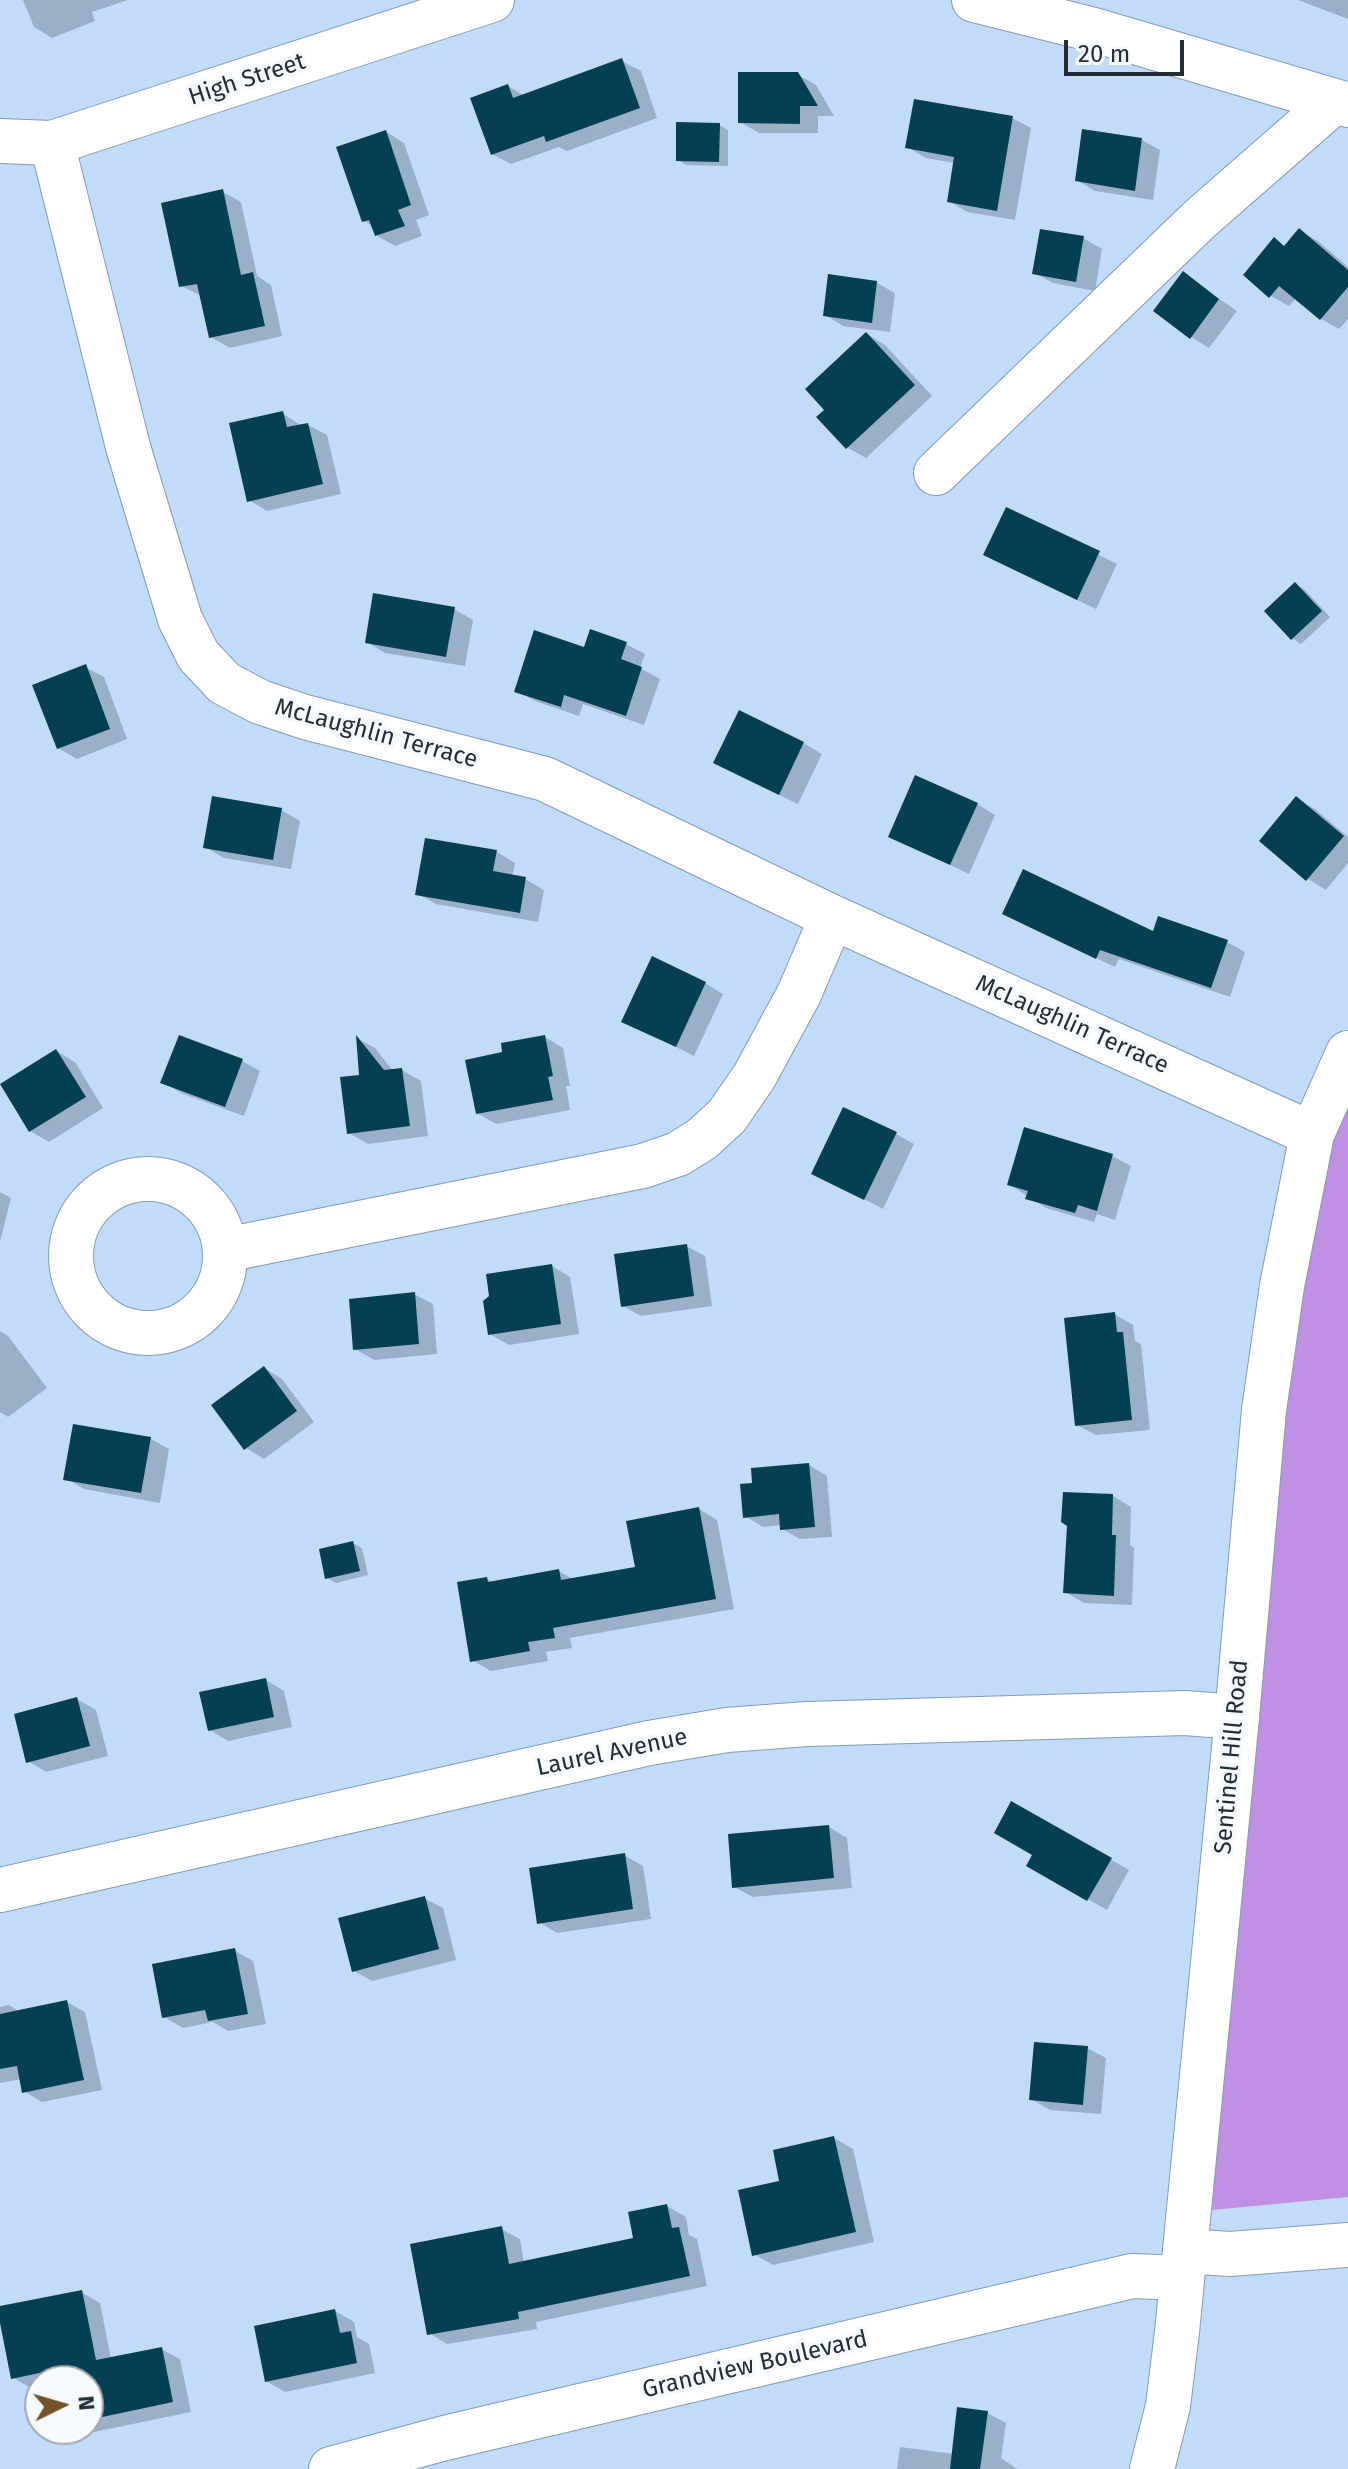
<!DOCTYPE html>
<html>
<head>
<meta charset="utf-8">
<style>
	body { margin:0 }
	#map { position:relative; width:1348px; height:2469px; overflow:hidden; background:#c0dcfa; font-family:"Fira Sans",sans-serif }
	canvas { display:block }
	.north { position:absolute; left:24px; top:2365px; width:80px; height:80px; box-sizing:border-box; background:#f7fafd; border:2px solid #a2a8ae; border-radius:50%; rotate:85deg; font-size:22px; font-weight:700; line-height:32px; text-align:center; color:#222d38 }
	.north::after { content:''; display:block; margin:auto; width:28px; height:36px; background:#735329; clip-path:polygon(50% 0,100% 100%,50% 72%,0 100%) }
	.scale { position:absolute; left:1064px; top:40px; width:120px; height:36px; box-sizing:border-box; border:4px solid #222d38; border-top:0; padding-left:10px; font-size:24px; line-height:28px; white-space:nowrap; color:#222d38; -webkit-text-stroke:6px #f7fafd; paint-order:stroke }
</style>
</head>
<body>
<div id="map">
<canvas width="1348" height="2469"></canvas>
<div class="north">N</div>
<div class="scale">20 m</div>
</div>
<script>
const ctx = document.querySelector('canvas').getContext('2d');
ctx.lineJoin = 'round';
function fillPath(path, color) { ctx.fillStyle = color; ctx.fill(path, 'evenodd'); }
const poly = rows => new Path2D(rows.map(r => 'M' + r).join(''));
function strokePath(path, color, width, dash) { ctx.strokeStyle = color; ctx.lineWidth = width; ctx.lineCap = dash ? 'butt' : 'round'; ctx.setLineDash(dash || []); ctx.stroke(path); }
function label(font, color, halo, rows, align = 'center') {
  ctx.font = font + ' "Fira Sans",sans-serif'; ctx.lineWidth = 8; ctx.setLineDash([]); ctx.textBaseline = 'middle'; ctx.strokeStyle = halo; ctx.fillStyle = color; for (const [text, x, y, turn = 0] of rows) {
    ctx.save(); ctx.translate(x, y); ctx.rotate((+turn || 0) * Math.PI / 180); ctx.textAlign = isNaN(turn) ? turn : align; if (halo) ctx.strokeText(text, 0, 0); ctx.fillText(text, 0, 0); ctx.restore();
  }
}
fillPath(poly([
	[1348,1103,1348,2197,1212,2210,1278,1375,1334,1133]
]), '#c18fe4');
fillPath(poly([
	[23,0,128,0,92,12,95,21,52,38,34,27],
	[1298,0,1348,0,1348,19],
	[622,61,641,71,657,118,567,151,559,147,511,164,492,154,508,86,525,96],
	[797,74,816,85,834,116,818,116,818,133,759,133,740,122],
	[1012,118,1031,128,1015,220,967,212,949,201,955,163,926,158,907,147],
	[719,125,728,130,728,166,686,165,678,160],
	[386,132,404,143,429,215,416,220,422,236,395,246,376,235,374,227,364,221],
	[1142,140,1160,150,1153,200,1095,191,1077,180],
	[223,192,241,202,257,276,271,285,282,336,230,348,211,337,202,296,181,286],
	[1299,231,1318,241,1348,267,1348,319,1339,329,1321,319,1296,298,1289,306,1271,296,1274,240,1286,247],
	[1083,238,1102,249,1095,291,1053,283,1034,273],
	[1183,274,1237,311,1209,348,1191,337],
	[877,283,895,293,890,332,843,326,825,315],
	[867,334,885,345,932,396,866,458,848,448,819,417,827,410],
	[282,413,302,426,308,425,327,435,341,494,267,511,249,500],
	[1007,509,1117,564,1096,609,1004,565],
	[1295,584,1304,589,1330,617,1301,644,1293,639,1267,611],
	[454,609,473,620,465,666,385,653,367,642],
	[626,644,645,654,640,668,660,679,644,725,583,704,579,716,535,701,517,691,585,650],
	[85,667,104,677,127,739,77,759,58,748],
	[803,743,822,754,798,804,734,773],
	[1297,799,1315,809,1348,837,1348,863,1326,890,1308,879,1262,841],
	[977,804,995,815,969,874,890,836],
	[281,810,300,821,291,869,224,858,205,847],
	[427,840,497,852,515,863,512,877,525,879,544,890,538,922,436,904,418,894],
	[1023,924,1227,942,1245,952,1230,997,1119,959,1115,967],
	[705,983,723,994,694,1056,624,1021],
	[545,1037,563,1048,570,1086,566,1086,570,1110,496,1124,477,1113,505,1054],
	[358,1039,375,1048,393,1071,402,1070,421,1081,428,1136,368,1144,349,1133,362,1076],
	[56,1051,75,1062,103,1108,49,1142,30,1131],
	[242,1061,260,1071,244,1116,181,1093,163,1082],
	[896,1134,914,1144,883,1209,830,1181],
	[1112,1156,1131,1166,1115,1220,1097,1214,1094,1222,1046,1208,1009,1184],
	[0,1192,11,1198,0,1242],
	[686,1246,705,1256,712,1306,641,1316,623,1306],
	[552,1266,570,1277,579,1334,509,1345,490,1334],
	[414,1294,433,1304,437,1354,374,1360,355,1349],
	[1114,1314,1133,1325,1135,1341,1141,1344,1150,1430,1096,1435,1077,1425],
	[0,1331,8,1336,47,1388,8,1417,0,1412],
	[264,1368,282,1379,314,1422,264,1459,246,1448],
	[151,1439,169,1449,160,1503,84,1489,65,1478],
	[809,1465,827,1476,832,1537,800,1539,782,1529,782,1525,763,1527,745,1516],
	[1113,1496,1131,1507,1130,1545,1134,1548,1132,1605,1084,1603,1065,1592],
	[699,1509,717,1520,734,1609,570,1638,572,1648,546,1652,548,1661,491,1671,472,1660,487,1579,494,1583,559,1571,574,1580,637,1569],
	[353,1543,362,1548,368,1575,336,1583,327,1578],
	[266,1680,284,1691,292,1727,228,1741,210,1730],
	[77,1699,96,1710,108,1756,46,1772,28,1761],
	[1012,1804,1129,1870,1107,1910,1029,1866,1035,1855],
	[829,1827,847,1838,852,1888,753,1897,734,1887],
	[624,1855,643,1866,651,1919,557,1933,539,1922],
	[424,1898,443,1908,456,1960,372,1981,354,1971],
	[234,1950,253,1961,266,2024,228,2031,213,2022,183,2028,164,2017],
	[67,2002,85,2012,102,2090,42,2102,24,2091,22,2079,0,2083,0,2007,9,2005,20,2012],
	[1087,2048,1106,2058,1101,2114,1050,2110,1031,2099],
	[834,2138,853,2149,874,2242,773,2265,754,2254,782,2182],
	[667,2206,686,2217,689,2235,697,2239,707,2286,536,2322,537,2329,447,2344,429,2333,501,2229,520,2239,524,2263,635,2239],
	[81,2292,100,2303,111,2359,161,2349,180,2359,191,2412,94,2432,88,2428,88,2381,40,2381,40,2387,31,2388,13,2378,0,2308],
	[335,2311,354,2322,357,2337,369,2344,375,2373,285,2392,266,2381],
	[987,2413,1006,2423,1001,2458,1017,2469,897,2469,900,2447,954,2454]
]), '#0003');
fillPath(poly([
	[622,58,640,108,546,142,544,136,491,155,470,98,508,84,513,98],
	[738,72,798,72,818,106,800,106,800,124,738,123],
	[914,99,1013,116,997,211,947,202,954,157,905,148],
	[676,122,720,123,719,162,676,161],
	[1082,129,1142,138,1135,191,1075,181],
	[386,130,411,205,398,210,405,226,375,236,369,220,362,222,336,147],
	[223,189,241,275,253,272,265,326,209,338,197,284,179,287,161,203],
	[1299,228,1348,270,1348,287,1320,320,1279,286,1269,298,1243,275,1274,237,1284,246],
	[1040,229,1084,236,1076,282,1032,274],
	[1183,271,1219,299,1190,339,1153,311],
	[828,274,877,281,872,323,823,316],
	[866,332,915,385,846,449,816,417,824,410,805,389],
	[283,411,287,427,308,423,323,484,247,502,229,423],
	[1006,507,1100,551,1077,600,983,555],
	[1295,582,1322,611,1291,640,1264,611],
	[373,593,455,607,446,657,365,643],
	[590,629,627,642,621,659,642,667,626,716,564,695,561,707,514,692,534,630,584,647],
	[86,664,110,729,57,749,32,685],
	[739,710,804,742,779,795,713,763],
	[915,775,978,803,950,865,888,837],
	[212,796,282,808,273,860,203,848],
	[1296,796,1344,836,1306,881,1259,841],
	[425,838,497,850,493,871,526,877,520,913,415,895],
	[1023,869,1153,931,1158,916,1228,940,1211,988,1100,950,1096,959,1002,914],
	[652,956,706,982,676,1047,621,1022],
	[179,1035,243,1059,225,1107,160,1083],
	[356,1035,384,1070,402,1068,410,1126,347,1134,340,1077,359,1075],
	[545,1035,553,1076,548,1077,553,1100,476,1114,465,1060,502,1052,501,1043],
	[56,1049,86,1097,29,1132,0,1084],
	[843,1107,897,1132,864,1200,811,1174],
	[1024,1127,1113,1154,1097,1211,1078,1205,1075,1213,1025,1199,1028,1191,1007,1185],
	[687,1244,694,1296,621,1307,614,1254],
	[552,1264,561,1324,488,1335,483,1301,489,1296,486,1274],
	[415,1292,419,1344,353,1350,349,1299],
	[1115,1312,1117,1332,1123,1332,1132,1420,1075,1426,1064,1318],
	[264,1366,297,1411,244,1450,211,1405],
	[73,1424,151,1437,141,1493,63,1480],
	[809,1463,815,1527,780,1530,779,1514,743,1518,740,1484,752,1483,751,1468],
	[1063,1492,1113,1494,1112,1535,1116,1535,1114,1596,1063,1593,1067,1526,1061,1522],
	[699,1507,716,1599,553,1628,555,1638,528,1642,530,1651,470,1662,457,1582,487,1577,488,1582,559,1569,561,1580,635,1567,626,1521],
	[353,1541,360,1571,325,1579,319,1549],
	[266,1678,274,1717,208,1731,199,1692],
	[77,1697,90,1746,26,1763,14,1714],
	[1011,1801,1112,1858,1087,1901,1026,1866,1032,1855,994,1833],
	[829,1825,834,1878,732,1888,728,1834],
	[625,1853,633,1909,537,1924,529,1868],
	[425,1896,439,1949,352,1972,338,1918],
	[235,1948,248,2014,208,2021,205,2010,162,2018,152,1964],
	[67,2000,84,2080,22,2093,17,2066,0,2069,0,2014],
	[1034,2042,1088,2046,1083,2105,1029,2100],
	[834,2136,856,2232,752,2256,738,2190,779,2181,773,2150],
	[667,2204,672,2228,679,2227,690,2276,518,2312,519,2319,427,2335,410,2244,502,2226,509,2264,633,2238,628,2212],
	[82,2290,96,2360,162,2347,173,2402,88,2420,88,2381,51,2381,49,2371,11,2379,0,2323,0,2306],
	[335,2309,340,2333,351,2331,357,2363,265,2382,254,2326],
	[957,2407,988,2411,980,2469,950,2469]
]), '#053f56');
const minor = poly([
	[974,0,1094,30,1348,105],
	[0,141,52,143,492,0],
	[52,143,128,447,180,619,198,655,224,683,260,702,305,717,545,779,832,917,1312,1134],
	[936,473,1201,218,1335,101],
	'71 1256a77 77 0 1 1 154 0a77 77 0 1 1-154 0Z',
	[225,1250,643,1166,678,1154,702,1139,727,1116,754,1077,799,994,832,917],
	[0,1890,649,1743,727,1730,807,1724,1185,1713,1237,1717],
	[1185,2251,1230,2254,1348,2245],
	[331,2469,445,2438,1132,2276,1182,2278]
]);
const major = poly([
	[1152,2469,1168,2406,1177,2332,1237,1717,1264,1410,1282,1286,1312,1134,1348,1053]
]);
strokePath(minor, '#829cb9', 46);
strokePath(major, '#829cb9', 46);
strokePath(minor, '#fff', 44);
strokePath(major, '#fff', 44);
label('24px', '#222d38', '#f7fafd', [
	["High Street",247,80,-18],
	["McLaughlin Terrace",376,734,15],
	["McLaughlin Terrace",1072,1025,24],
	["Laurel Avenue",612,1753,-12],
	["Sentinel Hill Road",1232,1757,-85],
	["Grandview Boulevard",755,2365,-13]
]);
</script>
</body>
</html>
